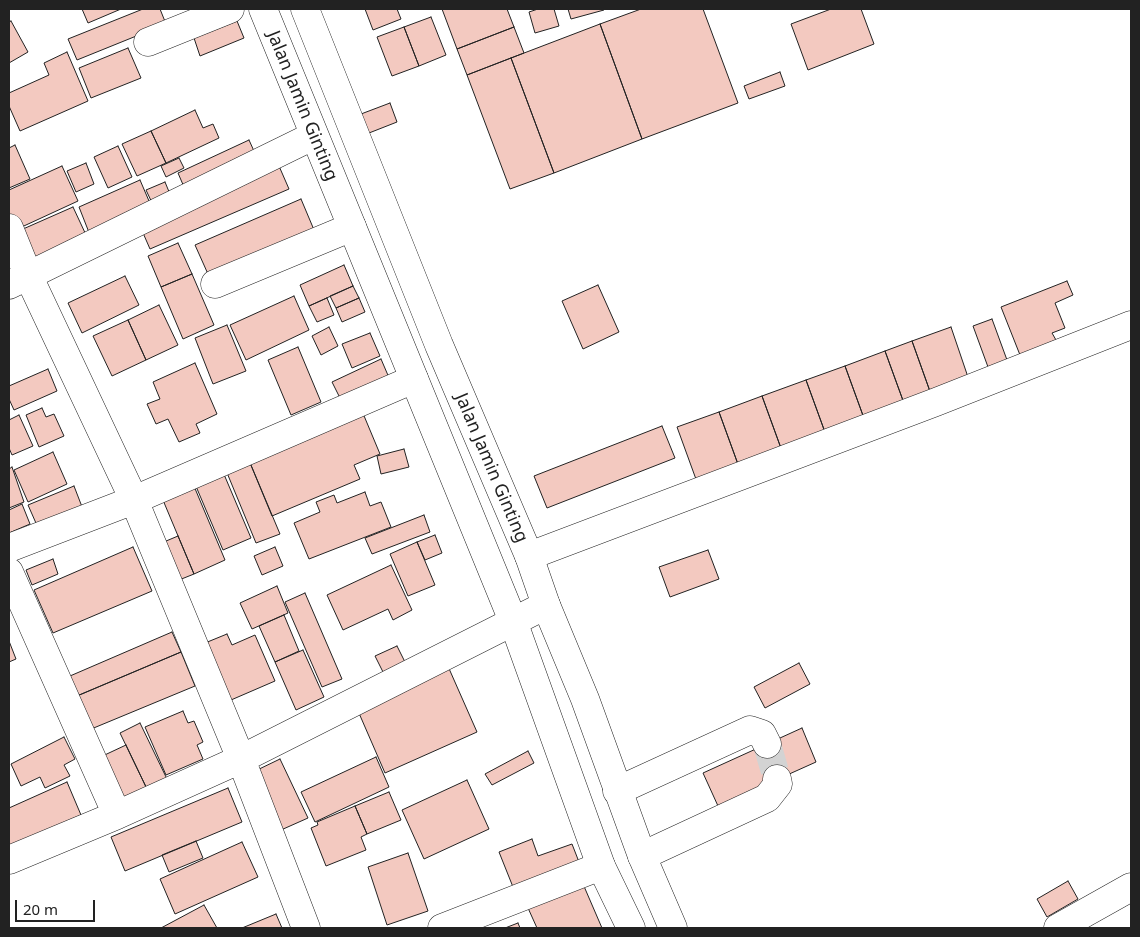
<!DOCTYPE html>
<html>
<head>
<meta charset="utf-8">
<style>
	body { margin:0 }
	#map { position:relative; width:1140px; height:937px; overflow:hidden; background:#fff; font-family:"Noto Sans",sans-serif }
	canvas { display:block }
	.frame { position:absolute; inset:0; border:10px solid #222; pointer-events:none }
	.scale { position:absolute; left:15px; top:900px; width:80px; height:22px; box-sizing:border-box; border:2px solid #222; border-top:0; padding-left:6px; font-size:15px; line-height:18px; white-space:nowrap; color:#222; -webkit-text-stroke:4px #fff; paint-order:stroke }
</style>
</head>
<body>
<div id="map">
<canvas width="1140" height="937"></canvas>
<div class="frame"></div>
<div class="scale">20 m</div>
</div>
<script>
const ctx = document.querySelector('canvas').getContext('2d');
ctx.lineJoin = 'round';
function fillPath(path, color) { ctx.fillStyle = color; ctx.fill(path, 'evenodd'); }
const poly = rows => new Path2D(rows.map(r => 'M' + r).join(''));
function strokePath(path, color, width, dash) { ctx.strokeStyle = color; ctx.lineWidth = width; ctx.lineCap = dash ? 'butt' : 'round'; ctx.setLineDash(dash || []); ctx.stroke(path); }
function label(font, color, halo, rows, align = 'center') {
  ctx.font = font + ' "Noto Sans",sans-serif'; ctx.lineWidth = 4; ctx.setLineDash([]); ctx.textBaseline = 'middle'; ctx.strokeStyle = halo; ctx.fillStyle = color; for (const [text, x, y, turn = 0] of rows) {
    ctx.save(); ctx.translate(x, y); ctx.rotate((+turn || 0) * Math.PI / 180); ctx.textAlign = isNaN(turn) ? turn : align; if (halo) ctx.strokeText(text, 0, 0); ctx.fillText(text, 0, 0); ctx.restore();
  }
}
const building = poly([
	[82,9,121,9,88,23,82,9],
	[143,9,160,9,166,24,77,60,68,39,143,9],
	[365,9,397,9,401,19,373,30,365,9],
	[442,9,507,9,514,27,457,49,442,9],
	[538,9,554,9,559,26,535,33,529,12,538,9],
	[568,9,603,9,604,10,571,19,568,9],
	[641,9,703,9,738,103,642,139,600,24,641,9],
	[831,9,861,9,874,44,808,70,791,24,831,9],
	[431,17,446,55,419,66,404,27,431,17],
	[11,21,28,52,9,63,9,22,11,21],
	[237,21,244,38,200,56,194,38,237,21],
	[600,24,642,139,554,173,511,58,600,24],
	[404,27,419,66,392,76,377,37,404,27],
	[514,27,524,53,467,75,457,49,514,27],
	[128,48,141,78,91,98,79,68,128,48],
	[67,52,88,101,20,131,9,106,9,93,49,75,44,63,67,52],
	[511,58,554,173,510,189,467,75,511,58],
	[780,72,785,86,749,99,744,86,780,72],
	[390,103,397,122,369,133,361,114,390,103],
	[195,110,203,128,213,124,219,138,166,163,151,131,195,110],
	[151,131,166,163,137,176,122,144,151,131],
	[249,140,259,162,187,194,178,173,249,140],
	[15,145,30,179,9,188,9,148,15,145],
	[118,146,132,177,108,188,94,157,118,146],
	[179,158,184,168,166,177,161,166,179,158],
	[86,163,94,184,76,192,67,171,86,163],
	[62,166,78,201,13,231,9,222,9,190,62,166],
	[279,166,289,189,150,249,140,226,279,166],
	[140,180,152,208,90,235,79,207,140,180],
	[165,182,172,199,154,207,146,190,165,182],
	[301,199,317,237,212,283,195,245,301,199],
	[73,207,87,237,27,264,14,233,73,207],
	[178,243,192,274,161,287,148,256,178,243],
	[344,265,353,286,309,306,300,285,344,265],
	[192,274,214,325,183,339,161,287,192,274],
	[125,276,139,305,82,333,68,303,125,276],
	[1067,281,1073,295,1055,303,1065,328,1052,333,1056,340,1020,355,1001,307,1067,281],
	[598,285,619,332,583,349,562,301,598,285],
	[353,286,359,298,336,308,330,296,353,286],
	[294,296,309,330,246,360,230,325,294,296],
	[327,298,334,315,317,322,309,306,327,298],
	[359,298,365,312,342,322,336,308,359,298],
	[159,305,178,345,146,360,128,320,159,305],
	[992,319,1007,360,988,367,973,326,992,319],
	[128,320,146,360,112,376,93,336,128,320],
	[227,325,246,371,213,384,195,338,227,325],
	[329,327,338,346,321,355,312,336,329,327],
	[951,327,970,383,932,397,912,341,951,327],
	[370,333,380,356,352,368,342,344,370,333],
	[912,341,932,397,905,406,885,351,912,341],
	[298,347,321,402,291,415,268,360,298,347],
	[885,351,905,406,865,421,845,366,885,351],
	[381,359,390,380,342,402,332,382,381,359],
	[195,363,217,414,196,424,200,433,179,442,168,419,156,424,147,404,160,399,153,382,195,363],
	[845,366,865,421,826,435,806,380,845,366],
	[48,369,57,391,14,410,9,399,9,386,48,369],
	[806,380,826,435,782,451,762,396,806,380],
	[762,396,782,451,739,467,719,412,762,396],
	[42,408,46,417,54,414,64,436,39,447,26,415,42,408],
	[362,411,380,454,354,465,360,479,272,516,248,458,362,411],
	[719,412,739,467,697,482,677,427,719,412],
	[19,415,33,446,12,455,9,448,9,420,19,415],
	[662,426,675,458,547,508,534,476,662,426],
	[404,449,409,467,381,474,377,456,404,449],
	[53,452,67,484,28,502,14,470,53,452],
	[248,458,280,534,256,543,225,468,248,458],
	[12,467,24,502,9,508,9,469,12,467],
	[223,472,251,538,223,550,195,484,223,472],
	[191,479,225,560,194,574,160,493,191,479],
	[74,486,84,512,39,530,28,505,74,486],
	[365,492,370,506,381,502,391,527,309,559,294,523,320,512,316,502,334,495,337,503,365,492],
	[22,504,30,524,9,533,9,510,22,504],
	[424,515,430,532,372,554,365,538,424,515],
	[435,535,442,553,425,560,417,542,435,535],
	[178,536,194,574,174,582,159,544,178,536],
	[417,542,435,585,408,596,390,554,417,542],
	[133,547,152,591,53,633,34,590,133,547],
	[275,547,283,566,262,575,254,556,275,547],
	[708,550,719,579,670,597,659,567,708,550],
	[53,559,58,574,32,585,26,570,53,559],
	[391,565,412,610,393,620,388,609,343,630,327,595,391,565],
	[277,586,288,613,252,629,240,603,277,586],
	[305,593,342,679,322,687,285,602,305,593],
	[284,615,299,651,275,662,259,626,284,615],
	[172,632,181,652,72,698,63,679,172,632],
	[227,634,232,645,255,635,275,681,231,700,205,643,227,634],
	[9,641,16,659,9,662,9,641],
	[397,646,406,664,384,674,375,656,397,646],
	[303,650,324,697,296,710,275,662,303,650],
	[181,652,195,686,84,732,70,699,181,652],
	[799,663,810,684,765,708,754,687,799,663],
	[447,664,477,732,385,773,355,704,447,664],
	[183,711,188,723,194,721,203,742,197,745,203,759,166,775,145,727,183,711],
	[140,723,167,779,147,789,120,733,140,723],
	[802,728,816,762,718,806,703,773,802,728],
	[64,737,75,759,64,765,70,776,45,788,40,777,21,786,11,764,64,737],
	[126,745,147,789,116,804,94,760,126,745],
	[528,751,534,763,492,785,485,774,528,751],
	[376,757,389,787,315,822,301,792,376,757],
	[280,759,308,818,281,830,253,772,280,759],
	[467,780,489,829,424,859,402,810,467,780],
	[67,782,81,815,9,847,9,808,67,782],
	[228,788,242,822,125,871,111,837,228,788],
	[389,792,401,820,367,834,355,806,389,792],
	[355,806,367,834,361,837,366,850,326,866,311,828,318,825,317,822,355,806],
	[532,839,538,856,572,844,579,862,513,887,499,852,532,839],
	[196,841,203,858,169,872,162,855,196,841],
	[242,842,258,877,175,914,160,879,242,842],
	[408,853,428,911,387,925,368,867,408,853],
	[1068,881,1078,899,1047,917,1037,899,1068,881],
	[583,884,602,928,537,928,528,908,583,884],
	[204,905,217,928,161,928,204,905],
	[276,914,282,928,242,928,276,914],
	[518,923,520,928,505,928,518,923]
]);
fillPath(building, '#f3c9c0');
strokePath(building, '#222', 1);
strokePath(poly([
	[767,744,777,779]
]), '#d3d3d3', 28, [28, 14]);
const minor = poly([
	[148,42,230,9],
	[9,228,28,275,134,500,241,759,306,928],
	[215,284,352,227],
	[9,285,313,136],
	[9,548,134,500,414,379],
	[529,556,936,402,1131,325],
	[9,572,117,815,241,759,546,605],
	[617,791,750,730,762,734,767,744],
	[642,856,767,798,778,784,777,779],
	[9,860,117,815],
	[442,928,601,866],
	[1058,928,1131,887]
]);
const highway = poly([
	[263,9,513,621,601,866,631,928],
	[305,9,439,345,529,556,546,605,585,699,642,856,673,928]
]);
strokePath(minor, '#222', 29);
strokePath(highway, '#222', 29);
strokePath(minor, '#fff', 28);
strokePath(highway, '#fff', 28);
label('18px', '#222', '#fff', [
	["Jalan Jamin Ginting",302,106,68],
	["Jalan Jamin Ginting",491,468,67]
]);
</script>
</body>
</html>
